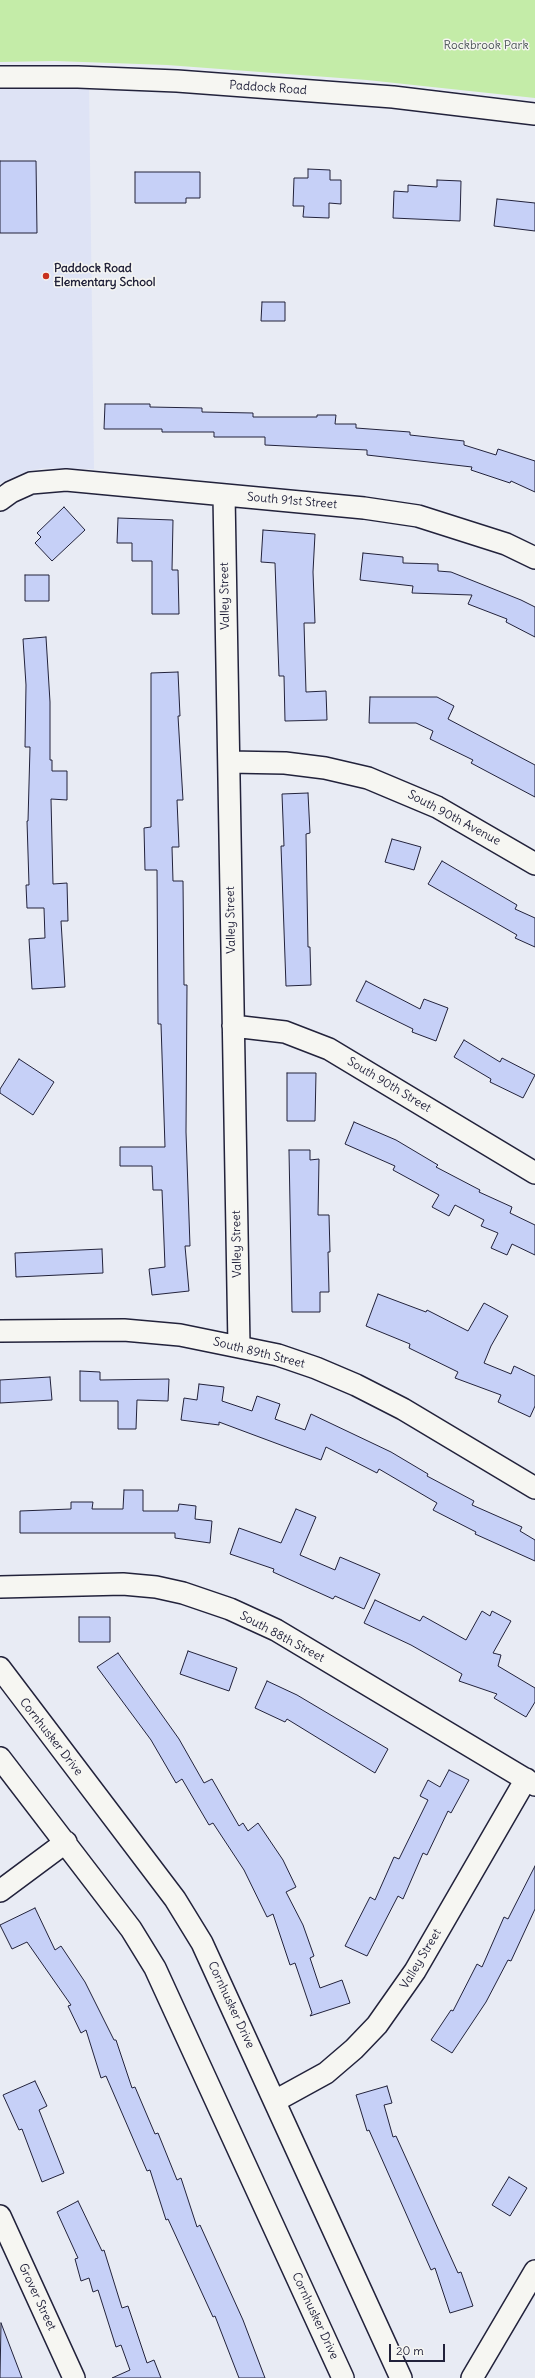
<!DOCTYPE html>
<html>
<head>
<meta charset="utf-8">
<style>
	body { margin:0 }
	#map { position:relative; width:535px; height:2378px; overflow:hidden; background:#e8ebf4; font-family:Delius,sans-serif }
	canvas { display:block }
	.scale { position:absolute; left:389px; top:2344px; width:56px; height:18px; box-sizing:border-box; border:2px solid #22223b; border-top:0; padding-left:5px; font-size:12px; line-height:14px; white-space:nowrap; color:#22223b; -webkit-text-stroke:3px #f6f6f2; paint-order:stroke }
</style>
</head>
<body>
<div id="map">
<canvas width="535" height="2378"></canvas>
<div class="scale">20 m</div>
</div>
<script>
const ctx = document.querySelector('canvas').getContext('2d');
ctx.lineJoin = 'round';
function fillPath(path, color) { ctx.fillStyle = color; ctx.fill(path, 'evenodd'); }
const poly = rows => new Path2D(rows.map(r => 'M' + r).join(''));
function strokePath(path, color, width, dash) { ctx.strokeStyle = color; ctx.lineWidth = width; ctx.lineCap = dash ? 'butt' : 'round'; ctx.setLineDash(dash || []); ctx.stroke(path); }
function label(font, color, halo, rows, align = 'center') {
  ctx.font = font + ' Delius,sans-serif'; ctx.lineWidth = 3; ctx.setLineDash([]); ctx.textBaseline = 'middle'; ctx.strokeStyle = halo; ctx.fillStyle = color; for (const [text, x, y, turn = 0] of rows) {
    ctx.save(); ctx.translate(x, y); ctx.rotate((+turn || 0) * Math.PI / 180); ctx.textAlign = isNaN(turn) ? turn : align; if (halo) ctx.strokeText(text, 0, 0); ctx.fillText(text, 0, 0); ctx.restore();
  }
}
fillPath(poly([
	[89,84,94,469,44,468,28,471,0,483,0,85]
]), '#dee3f5');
fillPath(poly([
	[0,0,535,0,535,98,367,80,167,65,55,61,0,62]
]), '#c4eca8');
const building = poly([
	[0,161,36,161,37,233,0,233,0,161],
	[308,169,330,170,330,180,341,180,341,204,329,203,329,218,303,217,304,206,293,206,294,178,308,178,308,169],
	[135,172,200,172,200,198,186,198,186,203,135,203,135,172],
	[437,180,461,181,460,221,393,218,394,191,408,192,408,185,437,187,437,180],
	[497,199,535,203,535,231,494,226,497,199],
	[262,302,285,302,285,321,261,321,262,302],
	[105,404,150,404,150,407,202,408,202,412,253,413,253,417,317,417,317,415,336,415,335,424,356,424,356,428,410,432,410,435,464,441,464,445,496,455,498,449,535,461,535,492,511,481,510,483,471,470,472,467,367,455,367,450,265,445,265,437,214,437,214,432,162,432,162,429,104,429,105,404],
	[64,507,85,530,52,561,35,543,41,537,37,533,64,507],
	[118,518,173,520,172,570,178,570,179,614,152,614,152,561,132,561,132,543,117,543,118,518],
	[263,530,315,534,313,572,315,623,304,623,306,692,326,691,327,720,285,721,284,676,279,676,275,563,261,562,263,530],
	[363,553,403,557,403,563,438,564,438,571,451,572,521,600,535,607,535,637,506,622,507,619,468,604,472,595,412,593,413,586,360,580,363,553],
	[25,575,49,575,49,601,25,601,25,575],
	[46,637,50,702,50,760,52,760,52,771,67,771,67,800,51,799,53,884,67,883,68,921,61,921,65,987,32,989,29,939,45,938,44,908,27,908,26,885,29,885,27,821,28,821,30,747,25,747,26,685,23,639,46,637],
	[178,672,180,716,178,716,183,800,177,800,179,847,172,847,173,881,183,881,184,985,187,985,186,1132,190,1246,185,1246,189,1291,152,1295,149,1269,165,1267,162,1190,153,1190,152,1166,120,1166,120,1147,165,1147,161,1024,158,1024,157,870,145,870,144,828,151,827,151,673,178,672],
	[370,697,437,697,454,706,448,719,535,765,535,797,471,763,473,760,430,739,433,731,416,723,369,723,370,697],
	[308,793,310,833,306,834,308,947,310,947,311,985,286,986,281,846,284,846,282,794,308,793],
	[392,839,421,847,414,870,385,862,392,839],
	[442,861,517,905,515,909,535,918,535,947,515,938,517,935,428,884,442,861],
	[366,981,420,1009,424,999,448,1008,436,1041,412,1032,413,1029,356,1001,366,981],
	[464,1040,500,1062,502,1058,535,1075,523,1098,490,1082,491,1079,454,1057,464,1040],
	[19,1059,54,1082,33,1115,0,1093,0,1089,19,1059],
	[287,1073,316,1073,315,1121,287,1121,287,1073],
	[354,1122,396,1140,438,1165,436,1167,480,1190,479,1192,512,1207,510,1213,535,1225,535,1255,512,1244,507,1255,491,1248,498,1233,481,1226,484,1220,455,1205,449,1216,432,1207,439,1195,393,1170,395,1166,345,1144,354,1122],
	[289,1150,310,1150,310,1160,319,1159,318,1215,329,1215,330,1252,328,1252,329,1292,320,1292,320,1312,292,1312,289,1150],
	[102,1249,103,1273,16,1277,15,1253,102,1249],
	[378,1294,426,1312,427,1310,468,1331,484,1303,508,1316,491,1346,484,1363,511,1374,514,1366,535,1376,535,1406,530,1417,498,1402,501,1395,455,1378,458,1372,409,1348,410,1344,366,1326,378,1294],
	[80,1371,100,1372,100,1380,169,1379,168,1401,137,1400,136,1429,118,1429,118,1401,80,1401,80,1371],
	[50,1377,52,1400,0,1403,0,1380,50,1377],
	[199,1384,224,1387,222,1401,252,1411,257,1396,280,1404,275,1419,305,1430,311,1414,391,1452,428,1474,427,1476,474,1501,472,1505,522,1527,520,1531,535,1540,535,1561,475,1534,476,1532,433,1510,437,1503,379,1469,377,1473,326,1447,321,1460,219,1422,219,1425,181,1420,184,1398,197,1400,199,1384],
	[124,1490,143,1490,143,1511,178,1511,179,1504,196,1506,195,1519,212,1521,210,1543,175,1538,175,1533,20,1533,20,1511,71,1509,71,1502,93,1502,92,1509,123,1509,124,1490],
	[296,1509,316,1517,300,1555,335,1570,340,1557,380,1574,364,1609,335,1596,333,1599,273,1572,274,1569,230,1554,239,1528,281,1543,296,1509],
	[375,1600,420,1621,423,1616,466,1640,482,1611,490,1616,492,1611,511,1621,493,1653,501,1655,498,1666,535,1688,535,1702,526,1717,494,1698,497,1694,459,1681,462,1674,411,1645,364,1623,375,1600],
	[79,1617,110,1617,110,1642,79,1642,79,1617],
	[188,1651,237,1668,229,1691,180,1674,188,1651],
	[118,1653,179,1739,204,1783,212,1779,239,1826,243,1823,248,1831,258,1823,283,1860,296,1887,286,1892,303,1925,314,1956,310,1958,320,1988,342,1980,350,2003,310,2016,312,2013,295,1963,290,1965,273,1914,267,1917,244,1870,213,1823,209,1825,182,1779,176,1783,151,1740,97,1667,118,1653],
	[267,1681,297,1695,388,1749,375,1773,287,1719,285,1722,255,1708,267,1681],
	[449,1770,469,1780,451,1813,448,1811,427,1855,423,1853,403,1899,398,1896,367,1956,345,1946,370,1897,375,1900,394,1857,399,1859,428,1800,420,1796,428,1780,440,1787,449,1770],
	[535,1866,535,1909,511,1961,508,1960,486,2002,452,2053,431,2040,451,2010,453,2011,477,1964,482,1967,504,1917,508,1919,535,1866],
	[35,1908,55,1950,61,1946,85,1982,114,2040,116,2040,132,2088,135,2087,155,2134,158,2133,177,2180,181,2178,197,2227,200,2225,243,2320,265,2378,239,2378,215,2316,213,2317,168,2219,166,2220,150,2170,147,2171,106,2076,101,2078,86,2030,81,2033,68,2006,71,2005,27,1942,12,1949,0,1925,35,1908],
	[35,2081,47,2106,39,2110,64,2173,42,2182,22,2129,19,2130,3,2095,35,2081],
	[387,2086,392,2103,384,2105,393,2137,396,2136,458,2273,461,2272,473,2306,450,2313,435,2268,431,2270,369,2130,367,2131,356,2095,387,2086],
	[509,2177,527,2188,510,2216,492,2205,509,2177],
	[78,2201,102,2251,104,2250,122,2308,128,2306,147,2363,154,2360,161,2378,112,2378,130,2370,121,2345,116,2347,98,2290,93,2292,89,2278,81,2281,75,2259,78,2258,57,2212,78,2201],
	[1,2323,22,2378,0,2378,1,2323]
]);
fillPath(building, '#c6d0f7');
strokePath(building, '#22223b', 1);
const street = poly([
	[0,77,78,77,177,81,393,97,535,114],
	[224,495,239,1346],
	[0,500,11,492,31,483,66,480,364,508,418,516,506,544,535,558],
	[229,762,285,763,325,768,368,778,437,807,535,864],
	[233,1026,285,1032,329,1049,535,1173],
	[0,1331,124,1330,180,1335,278,1355,316,1368,356,1385,403,1409,535,1488],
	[0,1587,123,1584,156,1587,183,1593,230,1609,276,1630,535,1785],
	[0,1668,175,1899,202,1943,401,2378],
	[0,1758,131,1929,155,1968,343,2378],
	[0,1891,66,1842],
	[275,2101,326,2073,354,2049,377,2025,415,1971,526,1779],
	[0,2216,74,2378],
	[472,2378,535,2271]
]);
strokePath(street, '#22223b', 24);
strokePath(street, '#f6f6f2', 21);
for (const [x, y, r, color] of [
	[46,276,4,"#c8321e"]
]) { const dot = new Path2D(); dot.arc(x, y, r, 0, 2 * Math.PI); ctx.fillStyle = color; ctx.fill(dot); strokePath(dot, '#f6f6f2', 1.5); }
label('12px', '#4a5456', '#f6f6f2', [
	["Rockbrook Park",486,46]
]);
label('12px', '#22223b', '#f6f6f2', [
	["Paddock Road",268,88,4],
	["South 91st Street",292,501,5],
	["Valley Street",225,596,-91],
	["South 90th Avenue",454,818,28],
	["Valley Street",231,920,-91],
	["South 90th Street",389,1085,31],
	["Valley Street",237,1244,-91],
	["South 89th Street",259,1353,14],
	["South 88th Street",282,1637,28],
	["Cornhusker Drive",51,1737,52],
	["Valley Street",421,1959,-59],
	["Cornhusker Drive",231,2005,65],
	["Grover Street",37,2297,65],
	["Cornhusker Drive",315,2316,65]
]);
label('bold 12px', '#22223b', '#f6f6f2', [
	["Paddock Road",54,269],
	["Elementary School",54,283]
], 'left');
</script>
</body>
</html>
